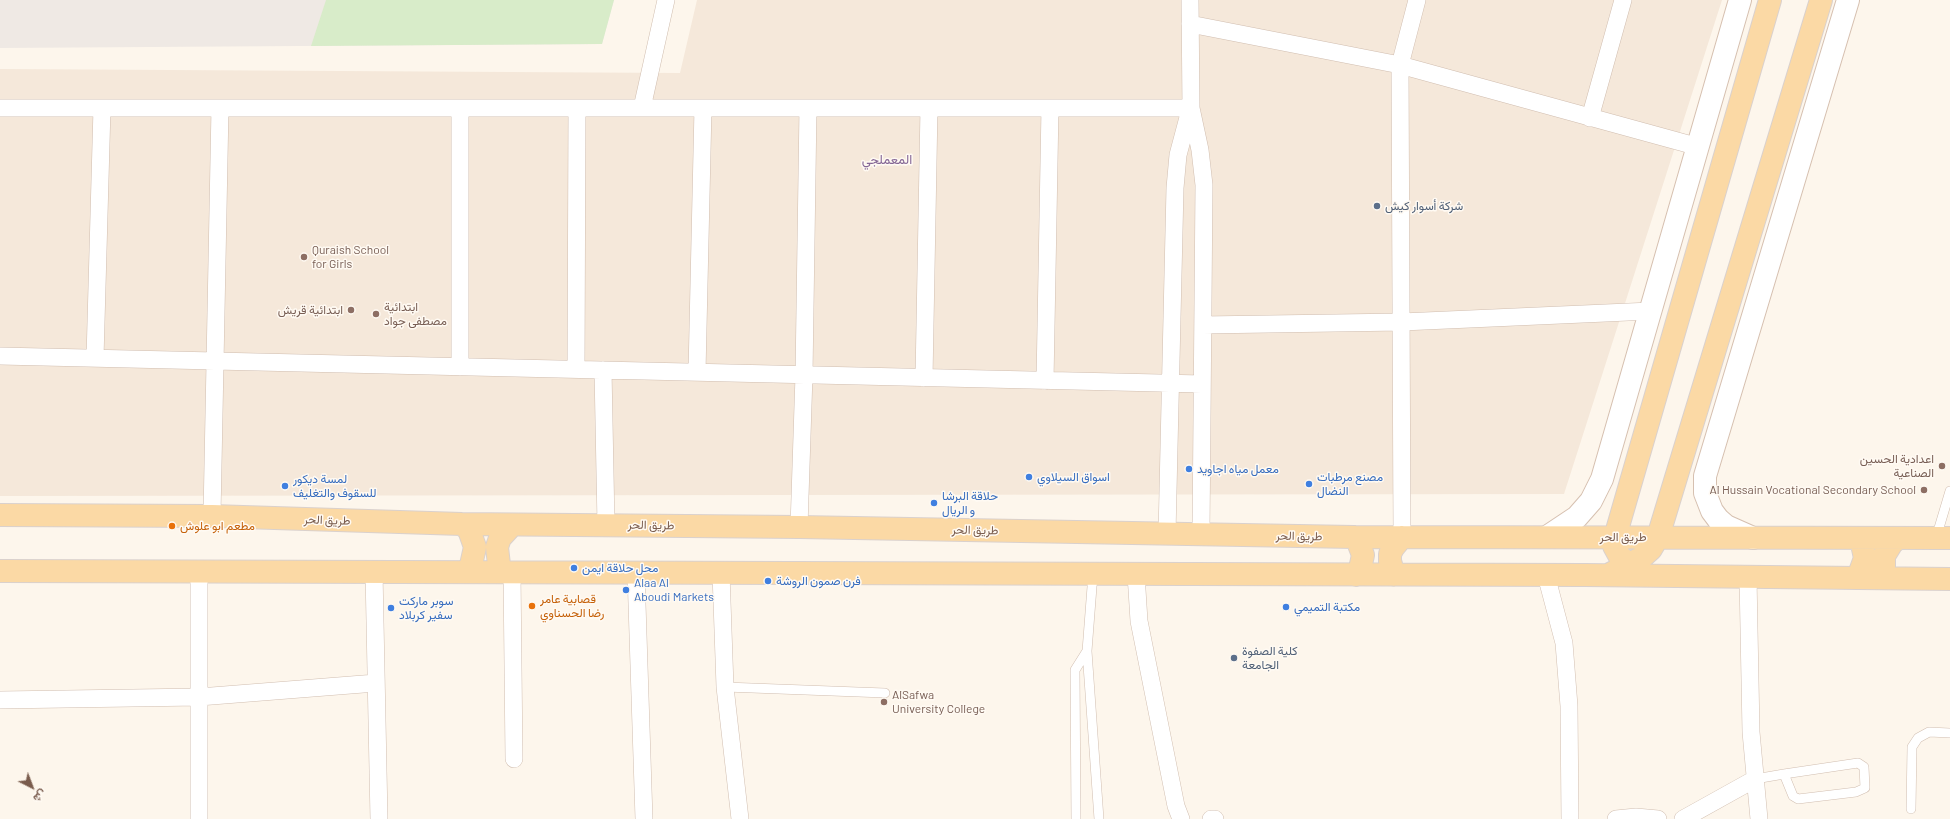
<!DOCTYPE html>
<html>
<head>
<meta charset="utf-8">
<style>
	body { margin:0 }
	#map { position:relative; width:1950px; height:819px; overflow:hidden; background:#fdf6ec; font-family:Barlow,Vazirmatn,sans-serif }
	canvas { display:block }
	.north { position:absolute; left:12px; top:767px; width:40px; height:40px; -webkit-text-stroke:3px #fffaf3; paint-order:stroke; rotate:138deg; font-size:11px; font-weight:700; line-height:16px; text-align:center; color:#7a5c4d }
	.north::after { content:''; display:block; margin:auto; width:14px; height:18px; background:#7a5c4d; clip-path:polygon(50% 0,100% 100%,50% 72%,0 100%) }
</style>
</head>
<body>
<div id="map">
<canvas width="1950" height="819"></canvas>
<div class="north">ش</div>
</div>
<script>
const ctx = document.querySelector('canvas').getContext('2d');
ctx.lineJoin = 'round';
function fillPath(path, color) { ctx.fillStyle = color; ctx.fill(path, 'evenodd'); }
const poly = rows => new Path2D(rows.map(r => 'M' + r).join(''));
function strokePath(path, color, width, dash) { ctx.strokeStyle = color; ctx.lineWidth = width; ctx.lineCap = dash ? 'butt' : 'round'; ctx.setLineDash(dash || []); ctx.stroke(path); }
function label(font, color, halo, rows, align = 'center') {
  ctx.font = font + ' Barlow,Vazirmatn,sans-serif'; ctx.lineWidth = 3; ctx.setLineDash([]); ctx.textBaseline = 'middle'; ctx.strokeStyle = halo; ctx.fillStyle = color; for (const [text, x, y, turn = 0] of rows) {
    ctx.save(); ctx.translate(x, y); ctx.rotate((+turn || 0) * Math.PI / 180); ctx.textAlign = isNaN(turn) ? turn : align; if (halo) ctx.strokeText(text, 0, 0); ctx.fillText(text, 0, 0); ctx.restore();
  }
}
fillPath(poly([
	[697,0,1722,0,1564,494,0,496,0,69,680,73]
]), '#f5e8da');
fillPath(poly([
	[0,0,614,0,602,44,0,48]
]), '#efe9e4');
fillPath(poly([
	[326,0,614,0,602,44,311,46]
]), '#d8ecc9');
const lane = poly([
	[1936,538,1950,491],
	[1093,574,1087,651,1099,819],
	[725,687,885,693],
	[1755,779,1784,774,1858,763,1864,767,1865,788,1856,792,1798,799,1793,796,1784,774],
	[1911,809,1912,747,1918,738,1929,732,1950,733],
	[1076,819,1075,670,1087,651]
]);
const street = poly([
	[1190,0,1191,108,1200,150,1204,185,1201,534],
	[1190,24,1400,65,1699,147],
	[0,108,1191,108],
	[642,108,666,0],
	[1590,118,1623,0],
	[1203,325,1402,322,1651,311],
	[0,356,1202,384],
	[95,358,102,108],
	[460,367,460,108],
	[576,369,577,108],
	[603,370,606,525],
	[697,372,703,108],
	[924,378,929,108],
	[1045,381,1050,108],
	[212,516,220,108],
	[799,527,804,375,808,108],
	[1167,534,1175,188,1178,155,1190,110],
	[1402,537,1400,65,1417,0],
	[374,572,379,819],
	[512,573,514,759],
	[636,573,644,819],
	[721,573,725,687,740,819],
	[1136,574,1139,621,1176,806,1181,819],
	[1546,575,1564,643,1569,706,1570,819],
	[1748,577,1751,732,1759,819],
	[0,700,199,697,376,683],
	[199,819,199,572],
	[1211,819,1215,819],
	[1616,819,1636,817,1658,819],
	[1683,819,1755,779]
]);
const secondary = poly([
	[1547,537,1577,517,1591,501,1602,479,1740,0],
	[1753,538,1726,526,1718,519,1712,511,1705,493,1705,476,1848,0]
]);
const primary = poly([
	[0,515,212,516,462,524,799,527,1354,537,1950,538],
	[462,524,469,530,475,547,471,565,466,572],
	[1354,537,1358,542,1363,555,1360,569,1356,575],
	[0,571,1585,575,1950,579],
	[504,572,499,565,497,547,500,538,512,525],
	[1642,572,1620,557,1614,546,1615,537,1770,0],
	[1610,574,1641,558,1651,549,1658,537,1821,0],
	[1394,575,1390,561,1390,554,1393,548,1402,537],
	[1856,577,1860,572,1865,558,1862,544,1858,538],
	[1887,578,1884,571,1884,556,1892,543,1898,538]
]);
strokePath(lane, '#d1beb0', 10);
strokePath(street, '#d1beb0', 18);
strokePath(secondary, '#d6c0b0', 24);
strokePath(primary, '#dad1cd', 24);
strokePath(lane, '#fff', 9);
strokePath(street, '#fff', 17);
strokePath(secondary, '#fff', 22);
strokePath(primary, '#fbd9a5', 22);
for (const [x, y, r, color] of [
	[1377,206,4,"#5c6f8a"],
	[304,257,4,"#8d6e63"],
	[351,310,4,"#8d6e63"],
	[376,314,4,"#8d6e63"],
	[1942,466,4,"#8d6e63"],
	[1189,469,4,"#3f7fe0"],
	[1029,477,4,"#3f7fe0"],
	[1309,484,4,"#3f7fe0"],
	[285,486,4,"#3f7fe0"],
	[1924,490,4,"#8d6e63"],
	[934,503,4,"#3f7fe0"],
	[172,526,4,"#e8710a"],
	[574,568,4,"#3f7fe0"],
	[768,581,4,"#3f7fe0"],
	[626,590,4,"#3f7fe0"],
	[532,606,4,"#e8710a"],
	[1286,607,4,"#3f7fe0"],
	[391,608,4,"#3f7fe0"],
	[1234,658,4,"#5c6f8a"],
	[884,702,4,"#8d6e63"]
]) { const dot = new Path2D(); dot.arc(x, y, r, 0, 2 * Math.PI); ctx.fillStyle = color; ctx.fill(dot); strokePath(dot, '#fffaf3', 1.5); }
label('12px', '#4e5e75', '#fffaf3', [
	["شركة أسوار كيش",1385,206],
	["كلية الصفوة",1242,651],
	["الجامعة",1242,665]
], 'left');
label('12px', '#785e54', '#fffaf3', [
	["Quraish School",312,250],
	["for Girls",312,264],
	["ابتدائية",384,307],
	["مصطفى جواد",384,321],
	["ابتدائية قريش",343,310,"right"],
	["اعدادية الحسين",1934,459,"right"],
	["الصناعية",1934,473,"right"],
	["Al Hussain Vocational Secondary School",1916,490,"right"],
	["AlSafwa",892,695],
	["University College",892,709]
], 'left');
label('12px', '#366cbe', '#fffaf3', [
	["معمل مياه اجاويد",1197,469],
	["اسواق السيلاوي",1037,477],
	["مصنع مرطبات",1317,477],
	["النضال",1317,491],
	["لمسة ديكور",293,479],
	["للسقوف والتغليف",293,493],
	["حلاقة البرشا",942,496],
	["و الريال",942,510],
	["محل حلاقة ايمن",582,568],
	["فرن صمون الروشة",776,581],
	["Alaa Al",634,583],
	["Aboudi Markets",634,597],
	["سوبر ماركت",399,601],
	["سفير كربلاد",399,615],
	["مكتبة التميمي",1294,607]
], 'left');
label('12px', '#7a5c4d', '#fffaf3', [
	["طريق الحر",327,520,2],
	["طريق الحر",651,525,1],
	["طريق الحر",975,530,1],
	["طريق الحر",1299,536,1],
	["طريق الحر",1623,537]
]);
label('12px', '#c56008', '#fffaf3', [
	["مطعم ابو علوش",180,526],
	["قصابية عامر",540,599],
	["رضا الحسناوي",540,613]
], 'left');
label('13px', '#846695', '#fffaf3', [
	["المعملجي",887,160]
]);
</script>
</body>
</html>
